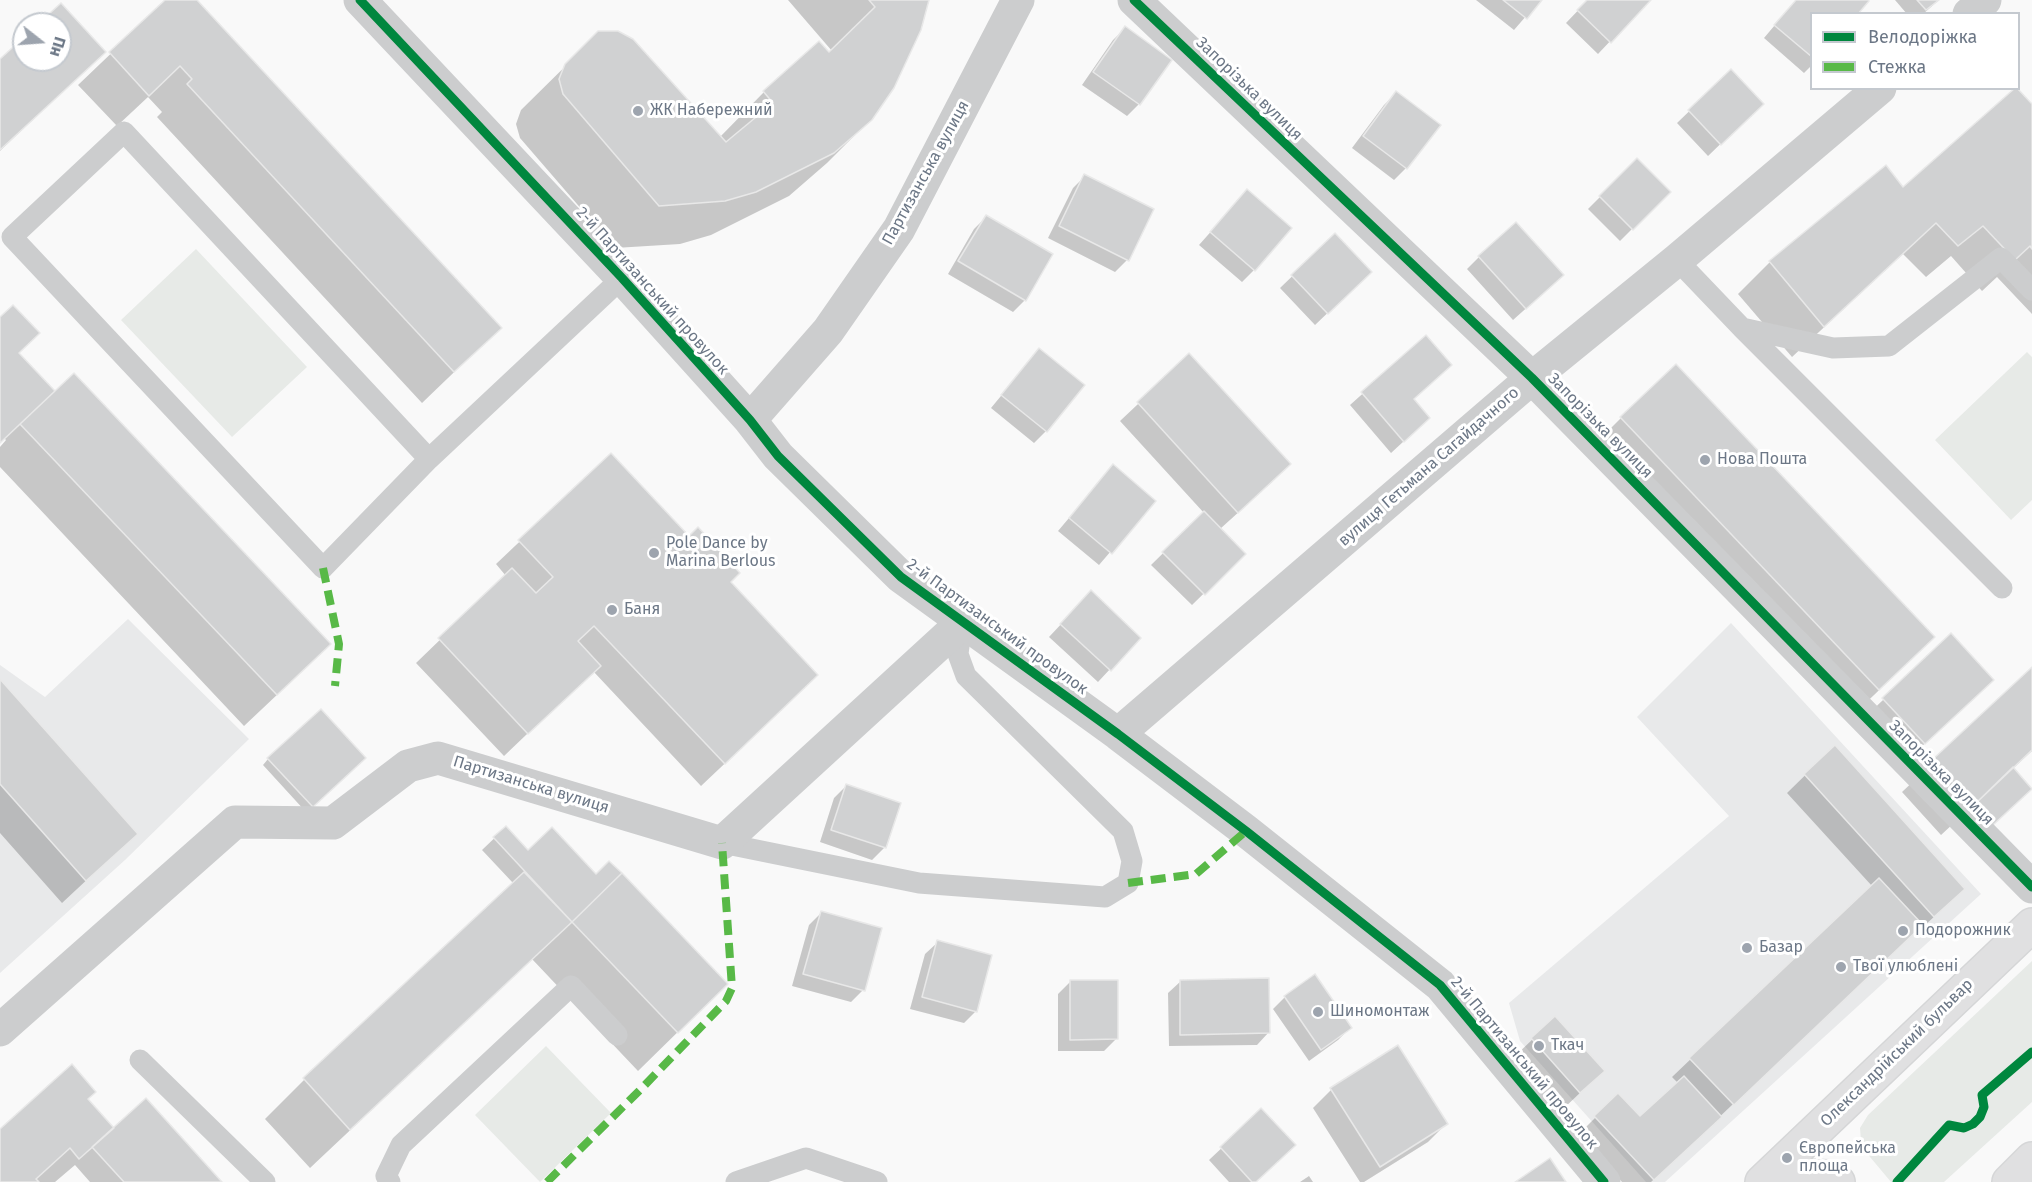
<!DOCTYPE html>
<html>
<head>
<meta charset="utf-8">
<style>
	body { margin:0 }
	#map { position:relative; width:2032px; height:1182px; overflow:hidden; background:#f9f9f9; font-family:"Fira Sans",sans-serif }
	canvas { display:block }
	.legend { position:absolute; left:1810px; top:12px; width:210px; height:78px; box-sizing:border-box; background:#fff; border:2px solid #c4c9cf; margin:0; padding:8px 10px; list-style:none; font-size:18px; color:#6c7786 }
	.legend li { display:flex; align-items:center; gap:12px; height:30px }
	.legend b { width:30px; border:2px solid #c4c9cf }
	.north { position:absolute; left:12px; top:12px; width:60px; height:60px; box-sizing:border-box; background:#fff; border:2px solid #c4c9cf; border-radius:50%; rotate:107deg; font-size:16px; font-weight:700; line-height:24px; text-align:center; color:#6c7786 }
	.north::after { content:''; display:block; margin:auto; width:21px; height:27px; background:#9da4ae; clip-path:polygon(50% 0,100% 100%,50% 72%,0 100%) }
</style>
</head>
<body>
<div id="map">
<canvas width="2032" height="1182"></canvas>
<ul class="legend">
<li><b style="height:8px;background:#00873e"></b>Велодоріжка</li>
<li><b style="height:8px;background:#58b947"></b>Стежка</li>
</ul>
<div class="north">Пн</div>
</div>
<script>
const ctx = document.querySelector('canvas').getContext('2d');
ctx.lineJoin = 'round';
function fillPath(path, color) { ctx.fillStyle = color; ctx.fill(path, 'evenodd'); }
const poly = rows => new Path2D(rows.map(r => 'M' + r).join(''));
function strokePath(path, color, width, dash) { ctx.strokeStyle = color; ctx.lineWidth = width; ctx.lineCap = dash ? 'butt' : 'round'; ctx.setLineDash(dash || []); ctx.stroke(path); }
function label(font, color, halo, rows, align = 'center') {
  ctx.font = font + ' "Fira Sans",sans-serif'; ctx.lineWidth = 6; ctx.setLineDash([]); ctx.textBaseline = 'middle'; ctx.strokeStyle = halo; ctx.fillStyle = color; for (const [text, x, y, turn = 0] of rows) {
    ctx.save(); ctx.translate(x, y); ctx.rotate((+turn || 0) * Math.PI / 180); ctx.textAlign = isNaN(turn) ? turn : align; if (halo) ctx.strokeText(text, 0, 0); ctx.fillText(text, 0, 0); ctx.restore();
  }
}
fillPath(poly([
	[128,619,249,739,125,860,0,973,0,665,45,697],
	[1731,623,1981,894,1665,1182,1646,1182,1520,1041,1509,1003,1729,816,1637,717]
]), '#e8e9ea');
fillPath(poly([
	[196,249,307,367,232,437,121,320],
	[2027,352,2032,357,2032,500,2011,520,1935,440],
	[2032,961,2032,1102,1944,1182,1891,1182,1865,1151,1861,1141,1860,1128,1868,1115],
	[546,1046,611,1113,540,1182,475,1115]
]), '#e7eae7');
fillPath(poly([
	[167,0,195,0,500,328,422,403,157,117,162,112,148,97,117,126,78,85],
	[788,0,928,0,871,119,827,163,789,196,711,235,680,244,615,248,520,138,516,124,521,110,599,33,720,137,764,92,832,51],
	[1476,0,1540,0,1514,30],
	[1588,0,1649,0,1598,54,1566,23],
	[1796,0,1865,0,1812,14,1812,65,1804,73,1764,38],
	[1895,0,1939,0,1923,14,1907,14],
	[61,5,104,52,0,151,0,61,24,39,24,60,60,60,60,24,40,24],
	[1125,28,1139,104,1127,116,1082,85,1113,40],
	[1731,71,1762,104,1708,156,1677,123],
	[1396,93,1439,125,1406,168,1394,180,1352,148,1384,105],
	[2032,107,2032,314,1997,277,1982,291,1951,256,1926,277,1903,254,1792,357,1738,294,1770,262,1886,167,1903,189],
	[1637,160,1669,192,1620,241,1588,209],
	[1085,176,1152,210,1127,260,1115,272,1048,238,1073,188],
	[1247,191,1254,270,1242,282,1199,245],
	[986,217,1025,300,1013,312,948,274,974,229],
	[1335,235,1358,284,1315,325,1280,288],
	[1479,257,1550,287,1513,320,1467,269],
	[0,319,17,354,297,676,244,726,0,467,0,447,6,440,4,438,0,442],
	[1426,337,1412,400,1416,430,1391,453,1350,405],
	[1039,350,1046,431,1034,443,991,408],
	[1189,356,1272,482,1220,529,1244,554,1192,605,1151,565,1204,513,1120,421],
	[1621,418,1901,669,1847,721,1590,449],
	[611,455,729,582,793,699,701,786,593,671,504,756,416,663,506,576,496,564],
	[1113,466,1154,501,1099,565,1058,531],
	[1079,605,1139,638,1098,682,1049,637],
	[1951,636,1974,698,1906,761,1865,717],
	[2032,669,2032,751,1941,835,1902,792],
	[0,682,136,834,62,903,0,833],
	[1834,747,1945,907,1915,934,1914,932,1651,1182,1622,1182,1578,1135,1618,1095,1640,1119,1678,1083,1672,1077,1872,886,1787,793],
	[364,758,306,812,263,765,268,759],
	[846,786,899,804,884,848,872,860,820,842,834,798],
	[505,828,687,1023,638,1071,532,959,310,1168,265,1119,304,1080,513,883,482,850],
	[821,913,863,990,851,1002,792,986,809,925],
	[938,942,976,1011,964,1023,910,1009,925,954],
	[1181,981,1269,1032,1257,1045,1169,1046,1168,993],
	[1070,982,1117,1038,1104,1051,1058,1051,1058,994],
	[1285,997,1350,1028,1338,1040,1309,1061,1273,1009],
	[1555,1018,1603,1071,1562,1110,1514,1057],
	[1331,1090,1446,1124,1428,1142,1364,1182,1360,1182,1313,1108],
	[86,1100,113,1129,220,1182,90,1182,75,1165,55,1182,0,1182,0,1131],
	[1261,1111,1255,1182,1229,1182,1209,1160],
	[1309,1176,1313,1182,1300,1182]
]), '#0003');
const building = poly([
	[165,0,197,0,502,328,454,372,187,84,192,79,180,66,149,96,109,52,165,0],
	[869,0,929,0,921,30,894,88,872,120,834,153,756,192,725,201,659,206,563,94,559,79,565,64,598,31,618,31,633,39,726,142,773,103,763,91,819,41,829,52,875,7,869,0],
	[1503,0,1542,0,1527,19,1503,0],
	[1587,0,1651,0,1611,43,1577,10,1587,0],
	[1796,0,1868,0,1869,1,1858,14,1812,14,1812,57,1774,25,1796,0],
	[1917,0,1939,0,1926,10,1917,0],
	[61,3,106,52,0,150,0,59,24,37,24,60,60,60,60,24,38,24,61,3],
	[1125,26,1172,60,1140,105,1093,72,1125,26],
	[1731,69,1764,104,1721,145,1688,110,1731,69],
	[2015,88,2017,88,2032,104,2032,249,2030,246,2015,260,1983,226,1958,246,1936,223,1824,327,1769,261,1886,165,1903,187,2015,88],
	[1396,91,1441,125,1407,169,1363,136,1396,91],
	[1637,158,1671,192,1633,230,1599,196,1637,158],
	[1084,174,1154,209,1129,261,1059,226,1084,174],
	[1247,189,1292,228,1255,271,1210,232,1247,189],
	[986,215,1053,254,1026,301,958,261,986,215],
	[1516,222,1564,275,1526,309,1478,256,1516,222],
	[1335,233,1372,272,1328,314,1291,275,1335,233],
	[13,305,40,333,19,353,55,391,0,443,0,317,13,305],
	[1426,335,1452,365,1414,399,1430,418,1404,442,1361,392,1426,335],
	[1039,348,1085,385,1047,432,1001,395,1039,348],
	[1189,353,1291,464,1238,513,1137,402,1189,353],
	[1676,364,1935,637,1879,690,1620,417,1676,364],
	[74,373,331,644,277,695,20,424,74,373],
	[611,453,689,536,698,527,740,573,731,582,818,675,725,764,594,626,578,641,601,666,528,734,438,638,512,568,536,593,553,577,518,540,611,453],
	[1113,464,1156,501,1112,554,1069,518,1113,464],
	[1204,511,1246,554,1205,595,1162,552,1204,511],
	[1091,590,1141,638,1111,671,1060,624,1091,590],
	[1951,633,1994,680,1925,744,1882,698,1951,633],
	[2032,667,2032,750,1974,805,1932,760,2032,667],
	[0,679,138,834,86,881,0,784,0,679],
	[321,709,366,758,313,807,267,758,321,709],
	[1835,745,1965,889,1934,917,1804,774,1835,745],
	[2013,767,2032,789,1993,825,1974,805,2013,767],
	[846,784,901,803,886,848,831,830,846,784],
	[506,826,528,850,552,827,596,874,609,861,622,873,572,922,493,837,506,826],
	[524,872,572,922,350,1130,303,1078,524,872],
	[622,873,728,984,678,1033,572,922,622,873],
	[1879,878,1923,925,1734,1105,1689,1058,1879,878],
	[821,911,882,928,865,991,803,974,821,911],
	[937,940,992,955,977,1012,922,997,937,940],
	[1315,974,1352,1028,1321,1050,1284,996,1315,974],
	[1269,978,1270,1033,1180,1035,1180,980,1269,978],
	[1070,980,1118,980,1118,1039,1070,1040,1070,980],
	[1555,1016,1605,1071,1580,1093,1531,1038,1555,1016],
	[1398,1045,1448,1124,1380,1167,1330,1088,1398,1045],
	[72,1064,96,1092,88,1099,114,1128,79,1159,70,1148,36,1179,39,1182,0,1182,0,1129,72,1064],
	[1684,1076,1722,1117,1654,1180,1594,1116,1618,1093,1640,1116,1684,1076],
	[146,1098,222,1182,124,1182,92,1147,146,1098],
	[1261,1108,1296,1145,1256,1182,1252,1182,1220,1147,1261,1108],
	[1550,1158,1566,1182,1515,1182,1550,1158]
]);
fillPath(building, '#d0d1d2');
strokePath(building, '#e8e8e8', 1.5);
const secondary = poly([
	[1762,1182,2032,925],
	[1782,1182,1799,1176,1830,1177,1838,1182],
	[2009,1182,2032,1159]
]);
strokePath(secondary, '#d5d6d7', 36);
strokePath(poly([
	[1677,260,1742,328,2002,588],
	[1742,328,1833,348,1889,346,2001,258,2032,290],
	[429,459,124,132,12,237,323,568,429,459,622,278],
	[722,843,919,883,1105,897,1128,883,1132,861,1123,831,966,676,958,654,962,623],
	[140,1060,265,1182],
	[390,1182,386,1176,401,1145,571,986,617,1035],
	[736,1182,806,1158,877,1182]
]), '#cccdce', 21);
strokePath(poly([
	[360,0,622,278,750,420,778,456,901,577,1118,734,1246,831,1440,985,1604,1182],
	[1134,0,1532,378,2032,887],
	[1969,14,1985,0],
	[750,420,828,331,899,229,1018,0],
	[1118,734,1532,378,1677,260,1880,88],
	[0,1030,235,822,333,823,408,766,438,758,722,843,962,623]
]), '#cccdce', 33);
strokePath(secondary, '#e0e0e1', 33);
strokePath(poly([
	[323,568,339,644,335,686],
	[1128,883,1196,874,1246,831],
	[547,1182,643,1087,726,1001,732,988,722,843]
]), '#58b947', 8, [15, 8]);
strokePath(poly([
	[360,0,622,278,750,420,778,456,901,577,1118,734,1246,831,1440,985,1604,1182],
	[1134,0,1532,378,2032,887],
	[1897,1182,1949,1125,1964,1128,1973,1124,1980,1117,1984,1107,1982,1095,2032,1052]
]), '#00873e', 9);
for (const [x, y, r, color] of [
	[638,111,6,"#9da4ae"],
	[1705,460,6,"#9da4ae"],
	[654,553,6,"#9da4ae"],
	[612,610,6,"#9da4ae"],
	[1903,931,6,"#9da4ae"],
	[1747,948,6,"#9da4ae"],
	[1841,967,6,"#9da4ae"],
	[1318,1012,6,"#9da4ae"],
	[1539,1046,6,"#9da4ae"],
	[1787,1158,6,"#9da4ae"]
]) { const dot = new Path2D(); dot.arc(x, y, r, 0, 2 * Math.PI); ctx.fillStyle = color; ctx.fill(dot); strokePath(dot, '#fff', 2); }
label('16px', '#6c7786', '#fff', [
	["Запорізька вулиця",1249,89,44],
	["Партизанська вулиця",926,173,-61],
	["2-й Партизанський провулок",652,291,48],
	["Запорізька вулиця",1600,426,45],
	["вулиця Гетьмана Сагайдачного",1429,467,-41],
	["2-й Партизанський провулок",997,627,36],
	["Запорізька вулиця",1941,773,45],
	["Партизанська вулиця",531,785,17],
	["Олександрійський бульвар",1897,1053,-44],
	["2-й Партизанський провулок",1524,1063,50]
]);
label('16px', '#6c7786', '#fff', [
	["ЖК Набережний",650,111],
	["Нова Пошта",1717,460],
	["Pole Dance by",666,544],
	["Marina Berlous",666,562],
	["Баня",624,610],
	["Подорожник",1915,931],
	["Базар",1759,948],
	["Твої улюблені",1853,967],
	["Шиномонтаж",1330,1012],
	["Ткач",1551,1046],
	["Європейська",1799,1149],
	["площа",1799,1167]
], 'left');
</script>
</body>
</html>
